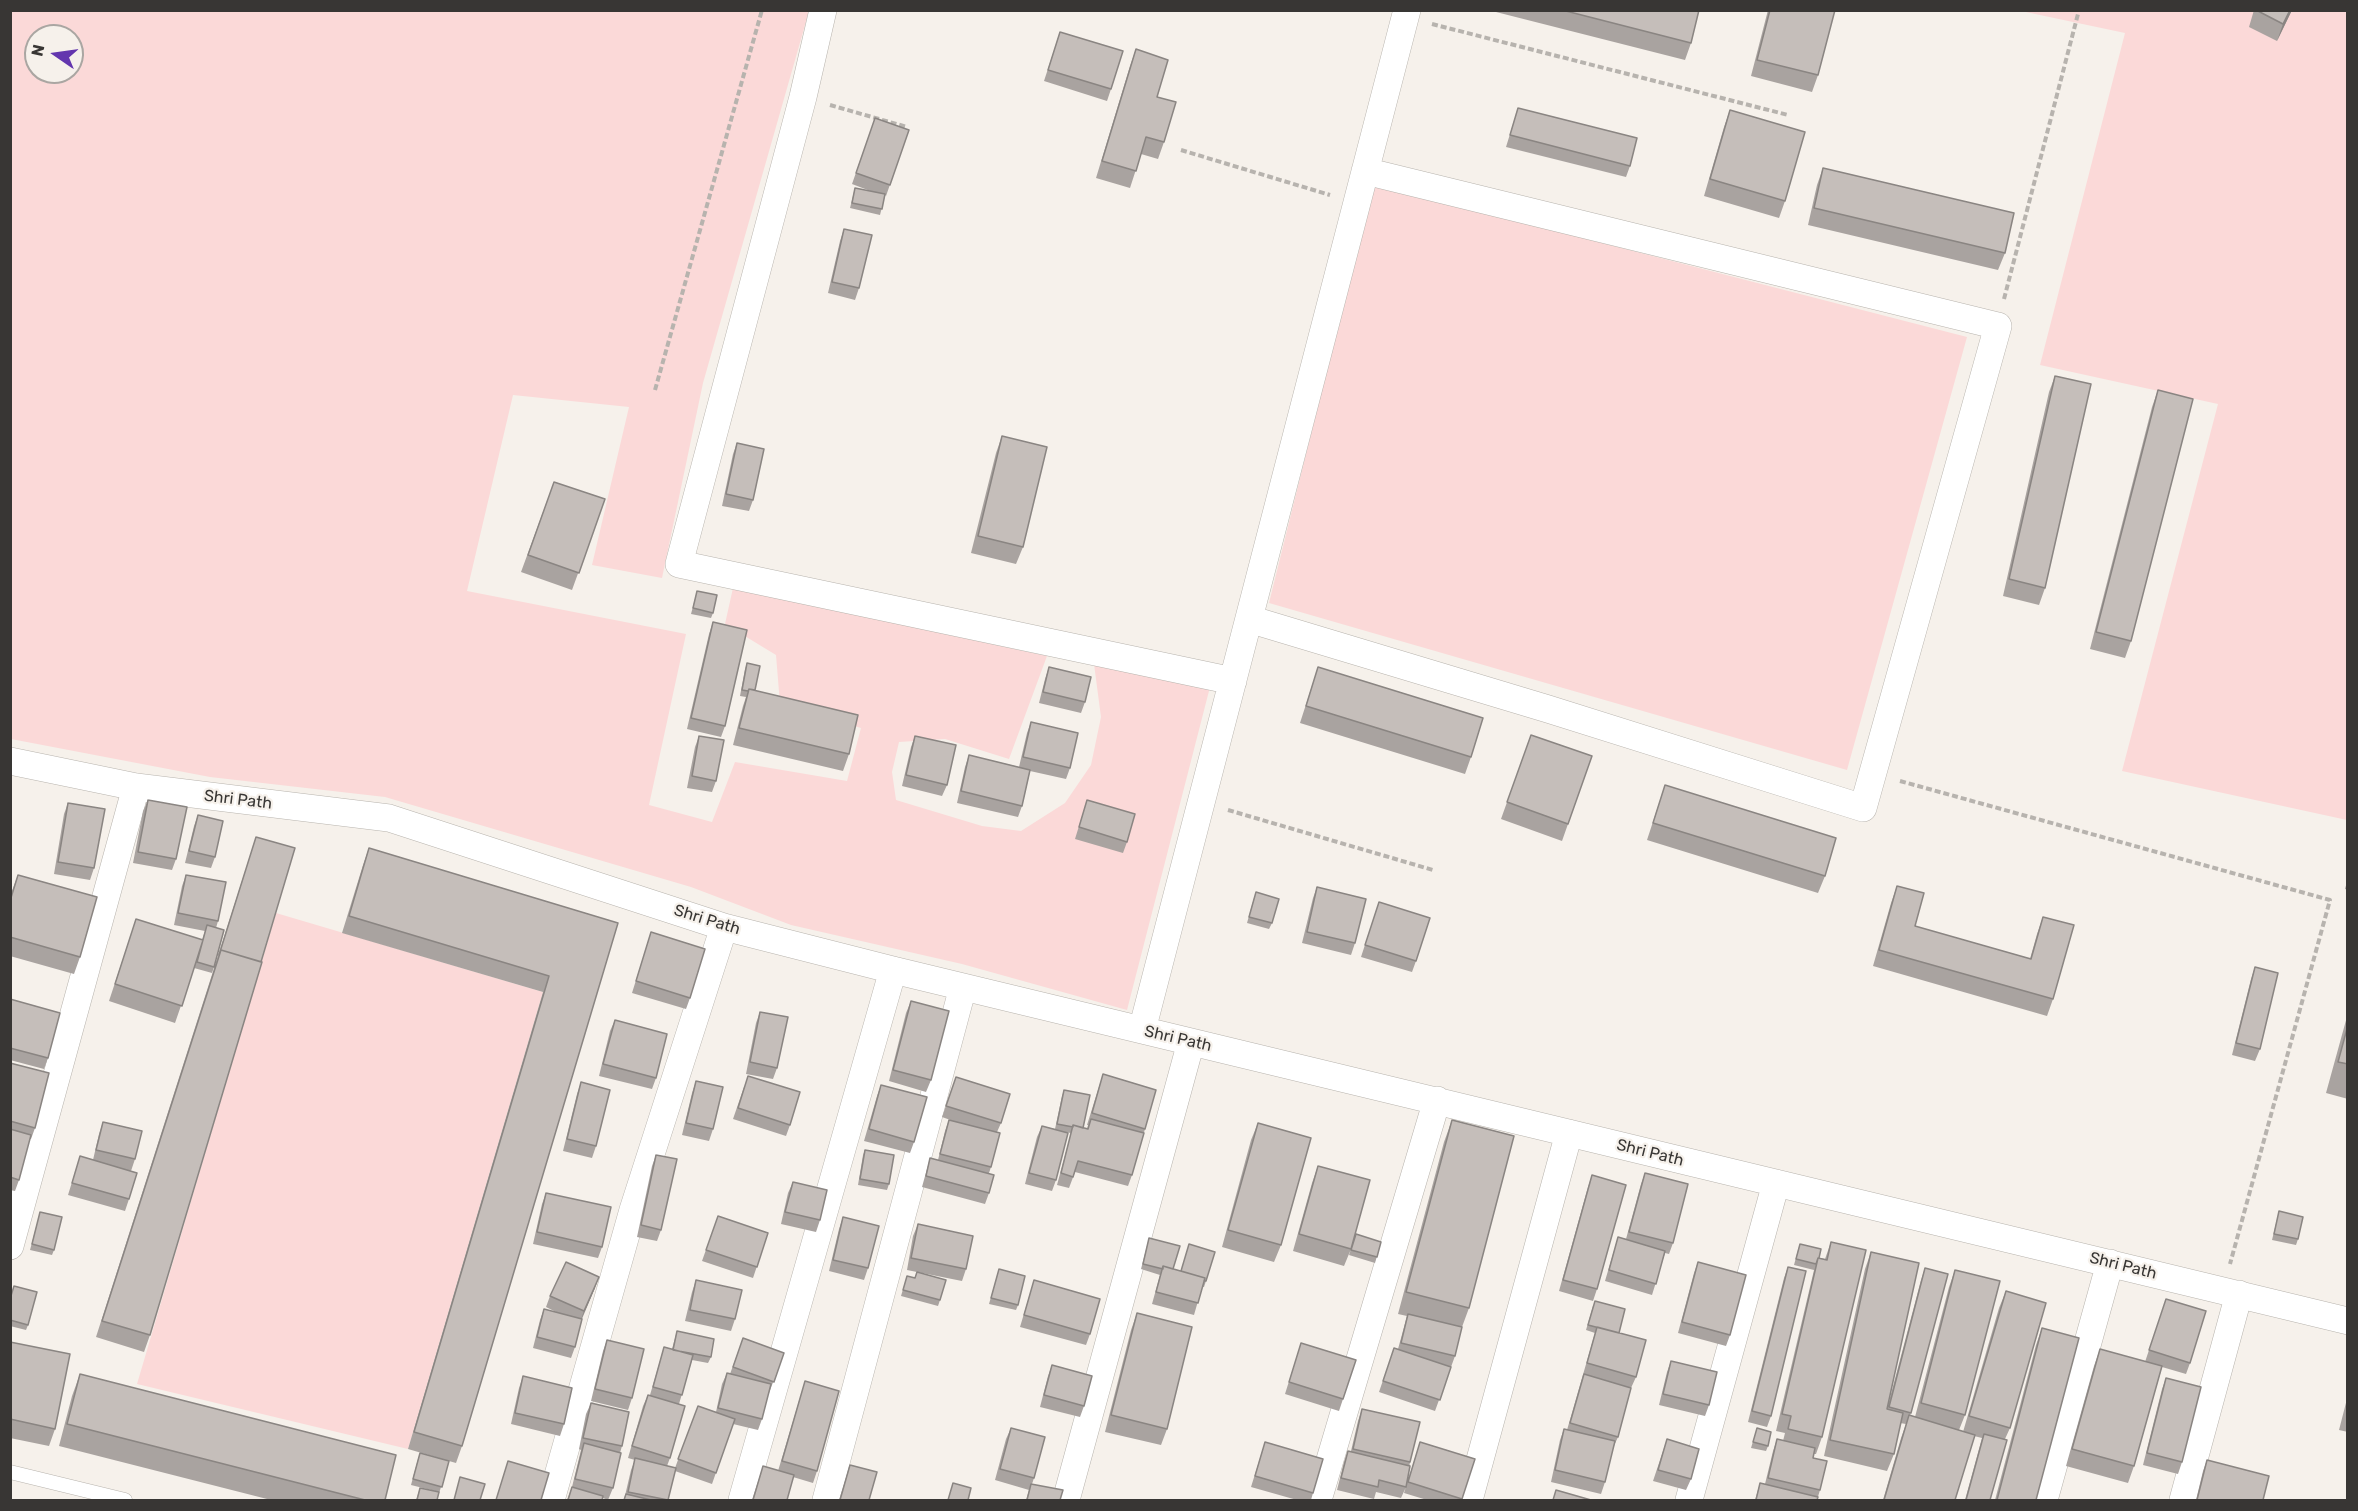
<!DOCTYPE html>
<html>
<head>
<meta charset="utf-8">
<style>
	body { margin:0 }
	#map { position:relative; width:2358px; height:1511px; overflow:hidden; background:#f6f1eb; font-family:Rubik,sans-serif }
	canvas { display:block }
	.frame { position:absolute; inset:0; border:12px solid #383634; pointer-events:none }
	.north { position:absolute; left:24px; top:24px; width:60px; height:60px; box-sizing:border-box; background:#f6f1eb; border:2px solid #aaa6a2; border-radius:50%; rotate:283deg; font-size:16px; font-weight:700; line-height:24px; text-align:center; color:#383634 }
	.north::after { content:''; display:block; margin:auto; width:21px; height:27px; background:#6336ae; clip-path:polygon(50% 0,100% 100%,50% 72%,0 100%) }
</style>
</head>
<body>
<div id="map">
<canvas width="2358" height="1511"></canvas>
<div class="frame"></div>
<div class="north">N</div>
</div>
<script>
const ctx = document.querySelector('canvas').getContext('2d');
ctx.lineJoin = 'round';
function fillPath(path, color) { ctx.fillStyle = color; ctx.fill(path, 'evenodd'); }
const poly = rows => new Path2D(rows.map(r => 'M' + r).join(''));
function strokePath(path, color, width, dash) { ctx.strokeStyle = color; ctx.lineWidth = width; ctx.lineCap = dash ? 'butt' : 'round'; ctx.setLineDash(dash || []); ctx.stroke(path); }
function label(font, color, halo, rows, align = 'center') {
  ctx.font = font + ' Rubik,sans-serif'; ctx.lineWidth = 4.5; ctx.setLineDash([]); ctx.textBaseline = 'middle'; ctx.strokeStyle = halo; ctx.fillStyle = color; for (const [text, x, y, turn = 0] of rows) {
    ctx.save(); ctx.translate(x, y); ctx.rotate((+turn || 0) * Math.PI / 180); ctx.textAlign = isNaN(turn) ? turn : align; if (halo) ctx.strokeText(text, 0, 0); ctx.fillText(text, 0, 0); ctx.restore();
  }
}
fillPath(poly([
	[10,11,809,11,703,383,662,578,592,565,629,407,513,395,467,591,686,634,649,805,712,822,735,762,847,781,861,728,780,704,776,655,725,624,733,588,1047,656,1009,759,945,739,899,742,892,772,896,800,982,826,1021,831,1065,803,1091,765,1101,717,1094,664,1210,687,1127,1010,962,964,791,925,691,887,385,797,210,777,11,739],
	[36,36,72,36,72,72,36,72],
	[2021,11,2347,11,2347,820,2122,771,2218,404,2040,365,2125,33],
	[1373,184,1967,337,1847,770,1269,603],
	[276,913,543,992,408,1449,137,1384]
]), '#fbd9d8');
const service = poly([
	[10,1472,125,1500]
]);
const minor = poly([
	[823,10,803,97,679,564,1233,681],
	[1249,619,1548,709,1863,808,1998,326,1365,171],
	[10,761,136,787,389,818,724,927,893,970,2348,1321],
	[1142,1030,1407,10],
	[10,1246,136,787],
	[551,1500,633,1210,724,927],
	[742,1500,893,970],
	[826,1500,963,987],
	[1066,1500,1191,1042],
	[1318,1500,1437,1100],
	[1469,1500,1569,1133],
	[1689,1500,1776,1183],
	[2044,1500,2110,1263],
	[2183,1500,2239,1294]
]);
strokePath(service, '#b8b4ae', 15);
strokePath(minor, '#b8b4ae', 28);
strokePath(poly([
	[1432,24,1788,115],
	[830,105,907,127],
	[1181,150,1330,195],
	[2004,299,2079,10],
	[655,390,762,10],
	[1900,781,2330,900,2230,1264],
	[1228,810,1433,870]
]), '#b7b3ae', 4, [6, 3]);
strokePath(service, '#fff', 14);
strokePath(minor, '#fff', 27);
fillPath(poly([
	[1496,10,1699,10,1691,43,1685,60,1496,12],
	[1768,10,1835,10,1818,75,1812,92,1751,76],
	[2254,10,2292,10,2277,41,2249,27],
	[1060,32,1111,89,1107,101,1044,81],
	[1136,49,1157,97,1164,142,1158,159,1141,154,1130,188,1096,178,1130,66],
	[1518,108,1630,166,1626,177,1506,147],
	[1730,110,1785,201,1779,218,1704,196,1724,127],
	[875,118,909,130,886,196,885,195,880,215,850,208,855,188,873,192,852,184],
	[1823,168,2005,253,1998,270,1808,225,1817,185],
	[844,229,859,288,855,300,828,293,840,241],
	[2055,376,2045,588,2039,605,2003,596,2049,392],
	[2158,390,2131,641,2125,658,2090,649,2152,407],
	[1002,436,1023,547,1016,564,971,553,996,453],
	[737,443,753,500,749,511,722,506,733,454],
	[554,482,605,499,572,590,521,572],
	[697,591,713,613,711,618,691,614],
	[713,622,725,726,721,737,687,729,709,634],
	[747,663,755,690,849,754,843,771,733,745,743,706,746,697,740,696,745,669],
	[1049,667,1085,702,1081,713,1039,703,1045,679],
	[1318,667,1471,757,1465,774,1300,723],
	[1031,722,1070,768,1066,779,1030,771,1022,806,1018,817,957,803,965,767,969,755,1019,767,1027,733],
	[1531,735,1592,756,1562,841,1501,819],
	[699,736,716,781,712,792,687,788,695,747],
	[915,736,947,785,942,796,902,786,911,747],
	[1665,785,1825,876,1818,893,1647,840],
	[148,800,176,859,172,870,133,863,143,811],
	[1087,800,1127,842,1123,853,1075,839],
	[68,803,94,868,90,880,54,874,64,814],
	[198,815,215,857,211,868,185,863,194,826],
	[256,837,150,1335,144,1352,96,1337],
	[369,848,618,923,462,1446,456,1463,449,1461,437,1500,416,1500,420,1488,439,1492,411,1485,418,1459,420,1453,449,1461,408,1449,543,992,342,933,363,865],
	[18,875,80,957,74,974,10,956,10,896],
	[186,875,218,921,216,928,214,967,212,973,194,968,175,1023,109,1001,136,919,202,940,205,931,174,925,182,886],
	[2348,878,2348,890,2345,889],
	[1897,886,1915,926,2030,959,2037,934,2043,917,2053,999,2047,1016,1873,966,1891,903],
	[1317,887,1355,943,1351,955,1302,943,1313,898],
	[1254,898,1272,923,1269,929,1247,923],
	[1379,902,1416,961,1412,972,1361,957],
	[651,932,690,998,686,1009,632,993],
	[2255,967,2260,1049,2255,1061,2232,1055,2251,979],
	[10,999,48,1058,44,1069,10,1060],
	[911,1001,931,1080,926,1092,889,1081,906,1013],
	[760,1012,777,1068,773,1079,746,1074,756,1023],
	[2348,1013,2348,1099,2326,1093],
	[615,1020,656,1078,652,1089,599,1076,610,1031],
	[10,1063,35,1128,31,1139,29,1139,19,1180,15,1191,10,1190],
	[1103,1074,1156,1090,1132,1175,1128,1186,1075,1172,1069,1188,1057,1185,1071,1133,1065,1132,1056,1180,1052,1191,1025,1184,1037,1137,1042,1126,1055,1129,1062,1096,1064,1090,1083,1128,1087,1129,1088,1125,1087,1125],
	[956,1077,1001,1123,997,1132,991,1167,989,1173,989,1193,985,1204,922,1187,930,1158,938,1160,945,1131,949,1120,956,1122,942,1117],
	[696,1081,713,1129,709,1141,682,1135,692,1093],
	[581,1082,596,1146,592,1158,563,1151,577,1094],
	[881,1085,914,1142,910,1153,864,1141,877,1096],
	[744,1087,790,1125,786,1136,733,1119],
	[1452,1120,1469,1308,1462,1327,1455,1356,1435,1411,1379,1392,1394,1348,1398,1349,1407,1316,1398,1314,1444,1142],
	[103,1122,135,1159,131,1171,123,1169,129,1199,125,1211,68,1195,80,1156,93,1160,99,1134],
	[1258,1123,1281,1245,1274,1262,1222,1247,1251,1140],
	[865,1150,889,1184,887,1190,858,1185,863,1155],
	[656,1155,661,1230,657,1241,637,1237,652,1166],
	[1318,1166,1351,1249,1344,1266,1293,1251,1312,1183],
	[1645,1173,1673,1243,1669,1254,1665,1253,1652,1295,1605,1281,1618,1237,1626,1239,1641,1184],
	[1592,1175,1597,1289,1593,1301,1559,1291,1588,1187],
	[793,1182,820,1220,816,1232,781,1224,788,1193],
	[546,1193,602,1247,598,1258,533,1244,542,1204],
	[2279,1211,2298,1239,2296,1245,2272,1240],
	[40,1212,54,1250,52,1255,30,1250],
	[718,1216,768,1233,753,1278,702,1261],
	[843,1217,868,1268,864,1280,829,1271,839,1229],
	[918,1224,966,1269,962,1281,907,1270,913,1236],
	[1356,1234,1381,1242,1375,1263,1349,1255],
	[1149,1238,1173,1269,1181,1271,1189,1244,1206,1281,1204,1287,1202,1287,1194,1315,1152,1304,1160,1275,1141,1269],
	[1831,1242,1822,1437,1816,1454,1814,1454,1813,1458,1820,1490,1817,1500,1755,1500,1760,1483,1765,1484,1773,1451,1777,1439,1783,1441,1785,1433,1776,1431,1814,1270,1794,1265,1798,1250,1800,1244,1819,1258,1825,1259],
	[1871,1252,1887,1409,1921,1280,1925,1268,1948,1274,1910,1416,1915,1417,1949,1287,1955,1270,1965,1415,1959,1430,1963,1432,1999,1308,2006,1291,2010,1428,2005,1439,1990,1500,1965,1500,1982,1438,1974,1436,1955,1500,1883,1500,1901,1438,1906,1424,1900,1423,1894,1454,1887,1471,1824,1456,1865,1269],
	[1698,1262,1730,1335,1726,1346,1678,1333,1694,1273],
	[1788,1267,1771,1416,1767,1427,1748,1422,1784,1278],
	[999,1269,1018,1305,1016,1310,989,1304],
	[917,1272,940,1300,938,1306,901,1296,907,1276,915,1278],
	[696,1280,735,1319,731,1331,685,1321,692,1292],
	[1034,1280,1090,1334,1086,1345,1020,1327],
	[14,1286,28,1325,26,1330,10,1326,10,1298],
	[595,1288,582,1319,575,1347,571,1358,533,1348,540,1320,544,1309,558,1313,546,1307,550,1296],
	[2166,1299,2190,1363,2186,1374,2162,1367,2134,1466,2128,1483,2066,1466,2094,1366,2100,1349,2145,1362],
	[1593,1306,1619,1333,1636,1377,1631,1388,1618,1437,1613,1448,1605,1482,1601,1494,1551,1482,1560,1440,1564,1429,1567,1430,1595,1333,1586,1330],
	[1137,1313,1167,1429,1161,1445,1105,1432,1131,1330],
	[2042,1328,2036,1500,1995,1500,2036,1345],
	[677,1331,711,1357,708,1363,692,1360,679,1404,670,1458,667,1466,675,1468,698,1406,716,1412,722,1384,727,1373,730,1374,743,1338,784,1353,769,1393,768,1393,762,1419,758,1430,733,1424,712,1484,675,1471,668,1500,624,1500,631,1470,635,1460,628,1458,643,1406,648,1395,650,1395,664,1347,672,1349],
	[607,1340,632,1398,628,1410,591,1401,603,1351],
	[10,1342,55,1429,49,1446,10,1438],
	[1301,1343,1343,1399,1339,1411,1285,1394],
	[1671,1361,1709,1405,1705,1416,1659,1405,1667,1372],
	[1052,1365,1084,1406,1080,1417,1040,1407,1048,1376],
	[80,1374,385,1500,271,1500,59,1446,72,1396],
	[523,1376,564,1424,560,1436,511,1424,519,1388],
	[2166,1378,2182,1462,2178,1474,2143,1465,2162,1389],
	[805,1381,817,1471,813,1483,793,1477,787,1500,752,1500,763,1466,778,1471],
	[2348,1395,2348,1432,2339,1430],
	[591,1403,622,1446,620,1453,613,1488,608,1500,603,1498,602,1500,567,1500,572,1487,581,1450,579,1449,586,1414],
	[1362,1409,1410,1462,1406,1487,1401,1498,1376,1492,1374,1499,1337,1490,1344,1462,1348,1451,1351,1451,1358,1421],
	[1011,1428,1034,1478,1032,1484,1060,1500,1026,1500,1029,1490,995,1480,1006,1439],
	[1757,1428,1768,1446,1766,1451,1751,1448],
	[1667,1439,1691,1479,1686,1490,1653,1481],
	[1265,1442,1313,1493,1311,1500,1297,1500,1251,1487],
	[1420,1442,1475,1459,1461,1500,1427,1500,1404,1493],
	[2207,1460,2263,1500,2196,1500,2203,1471],
	[850,1465,869,1500,839,1500]
]), '#a9a3a0');
fillPath(poly([
	[2290,10,2292,10,2277,41,2283,24],
	[599,1277,595,1288,580,1322,584,1311]
]), '#8a8582');
const building = poly([
	[1562,10,1699,10,1691,43,1562,10],
	[1770,10,1835,10,1818,75,1757,60,1770,10],
	[2256,10,2290,10,2283,24,2256,10],
	[1060,32,1123,51,1111,89,1048,70,1060,32],
	[1136,49,1168,60,1157,97,1176,102,1164,142,1146,137,1136,171,1102,161,1136,49],
	[1518,108,1637,138,1630,166,1510,135,1518,108],
	[1730,110,1805,132,1785,201,1710,179,1730,110],
	[875,118,909,130,890,185,856,173,875,118],
	[1823,168,2014,213,2005,253,1814,208,1823,168],
	[855,188,885,194,882,209,852,203,855,188],
	[844,229,872,235,859,288,832,282,844,229],
	[2055,376,2091,384,2045,588,2009,579,2055,376],
	[2158,390,2193,399,2131,641,2096,632,2158,390],
	[1002,436,1047,447,1023,547,978,536,1002,436],
	[737,443,764,449,753,500,726,494,737,443],
	[554,482,605,499,579,573,528,555,554,482],
	[697,591,717,595,713,613,693,608,697,591],
	[713,622,747,630,725,726,691,718,713,622],
	[747,663,760,666,755,690,749,689,748,691,742,690,747,663],
	[1049,667,1091,677,1085,702,1043,692,1049,667],
	[1318,667,1483,718,1471,757,1306,706,1318,667],
	[749,689,858,715,849,754,739,728,749,689],
	[1031,722,1078,733,1070,768,1023,757,1031,722],
	[1531,735,1592,756,1568,824,1507,802,1531,735],
	[699,736,724,740,716,781,692,776,699,736],
	[915,736,956,745,947,785,906,775,915,736],
	[969,755,1030,770,1022,806,961,791,969,755],
	[1665,785,1836,838,1825,876,1653,823,1665,785],
	[148,800,187,807,176,859,138,852,148,800],
	[1087,800,1135,814,1127,842,1079,827,1087,800],
	[68,803,105,809,94,868,58,862,68,803],
	[198,815,223,821,215,857,189,851,198,815],
	[256,837,295,848,261,962,221,950,219,955,256,837],
	[369,848,618,923,462,1446,414,1432,549,976,349,916,369,848],
	[18,875,97,897,80,957,10,937,10,901,18,875],
	[186,875,226,882,218,921,178,913,186,875],
	[1897,886,1924,893,1915,926,2031,959,2043,917,2074,925,2053,999,1879,950,1897,886],
	[1317,887,1366,899,1355,943,1307,932,1317,887],
	[1256,892,1279,899,1272,923,1249,917,1256,892],
	[1379,902,1430,918,1416,961,1365,945,1379,902],
	[136,919,203,940,182,1006,115,984,136,919],
	[207,925,224,930,214,967,197,962,207,925],
	[651,932,705,949,690,998,636,981,651,932],
	[221,950,262,962,150,1335,102,1321,221,950],
	[2255,967,2278,973,2260,1049,2236,1043,2255,967],
	[10,999,60,1013,48,1058,10,1048,10,999],
	[911,1001,949,1011,931,1080,893,1070,911,1001],
	[760,1012,788,1017,777,1068,750,1062,760,1012],
	[615,1020,667,1034,656,1078,603,1064,615,1020],
	[2348,1025,2348,1064,2338,1062,2348,1025],
	[10,1063,49,1073,35,1128,10,1121,10,1063],
	[1103,1074,1156,1090,1145,1129,1092,1113,1103,1074],
	[748,1076,800,1092,790,1125,738,1108,748,1076],
	[956,1077,1010,1094,1001,1123,946,1106,956,1077],
	[696,1081,723,1087,713,1129,686,1123,696,1081],
	[581,1082,610,1090,596,1146,567,1139,581,1082],
	[881,1085,927,1097,914,1142,869,1129,881,1085],
	[1064,1090,1090,1095,1083,1128,1073,1125,1073,1127,1057,1124,1064,1090],
	[1091,1119,1144,1133,1132,1175,1078,1161,1073,1177,1061,1173,1073,1125,1088,1129,1091,1119],
	[949,1120,1000,1133,991,1167,940,1154,949,1120],
	[1452,1120,1514,1136,1469,1308,1406,1292,1452,1120],
	[103,1122,142,1131,135,1159,96,1150,103,1122],
	[1258,1123,1311,1138,1281,1245,1228,1230,1258,1123],
	[1042,1126,1068,1133,1056,1180,1029,1173,1042,1126],
	[10,1129,31,1135,19,1180,10,1177,10,1129],
	[865,1150,894,1155,889,1184,860,1179,865,1150],
	[656,1155,677,1159,661,1230,641,1225,656,1155],
	[80,1156,137,1173,129,1199,72,1183,80,1156],
	[930,1158,994,1175,989,1193,926,1176,930,1158],
	[1318,1166,1370,1180,1351,1249,1299,1234,1318,1166],
	[1645,1173,1688,1184,1673,1243,1629,1232,1645,1173],
	[1592,1175,1626,1185,1597,1289,1563,1280,1592,1175],
	[793,1182,827,1190,820,1220,785,1212,793,1182],
	[546,1193,611,1207,602,1247,537,1232,546,1193],
	[2279,1211,2303,1217,2298,1239,2274,1234,2279,1211],
	[40,1212,62,1217,54,1250,32,1244,40,1212],
	[718,1216,768,1233,757,1267,706,1250,718,1216],
	[843,1217,879,1226,868,1268,833,1260,843,1217],
	[918,1224,973,1236,966,1269,911,1258,918,1224],
	[1356,1234,1381,1242,1377,1257,1351,1250,1356,1234],
	[1618,1237,1665,1251,1656,1284,1609,1270,1618,1237],
	[1149,1238,1180,1246,1173,1269,1163,1266,1163,1269,1143,1264,1149,1238],
	[1831,1242,1866,1250,1822,1437,1788,1429,1791,1416,1782,1414,1818,1258,1827,1260,1831,1242],
	[1189,1244,1215,1252,1206,1281,1204,1281,1205,1278,1181,1271,1189,1244],
	[1800,1244,1821,1249,1819,1258,1818,1258,1816,1264,1796,1259,1800,1244],
	[1871,1252,1919,1263,1887,1409,1903,1413,1894,1454,1830,1440,1871,1252],
	[566,1262,599,1277,584,1311,550,1296,566,1262],
	[1698,1262,1746,1275,1730,1335,1682,1322,1698,1262],
	[1163,1266,1205,1278,1198,1303,1156,1292,1163,1266],
	[1788,1267,1806,1271,1771,1416,1752,1411,1788,1267],
	[1925,1268,1948,1274,1911,1413,1889,1407,1925,1268],
	[999,1269,1025,1276,1018,1305,991,1298,999,1269],
	[1955,1270,2000,1281,1965,1415,1921,1403,1955,1270],
	[917,1272,946,1280,940,1300,903,1290,907,1276,915,1278,917,1272],
	[696,1280,742,1290,735,1319,690,1310,696,1280],
	[1034,1280,1100,1299,1090,1334,1024,1315,1034,1280],
	[14,1286,37,1292,28,1325,10,1320,10,1299,14,1286],
	[2006,1291,2046,1303,2010,1428,1969,1416,2006,1291],
	[2166,1299,2206,1311,2190,1363,2149,1350,2166,1299],
	[1595,1301,1625,1309,1619,1333,1588,1325,1595,1301],
	[544,1309,582,1319,575,1347,537,1337,544,1309],
	[1137,1313,1192,1327,1167,1429,1111,1415,1137,1313],
	[1408,1314,1462,1327,1455,1356,1401,1343,1408,1314],
	[1597,1327,1646,1340,1636,1377,1587,1363,1597,1327],
	[2042,1328,2079,1338,2036,1500,1997,1500,2042,1328],
	[677,1331,714,1339,711,1357,673,1350,677,1331],
	[743,1338,784,1353,774,1382,733,1367,743,1338],
	[607,1340,644,1349,632,1398,595,1389,607,1340],
	[10,1342,70,1354,55,1429,10,1419,10,1342],
	[1301,1343,1356,1360,1343,1399,1289,1382,1301,1343],
	[664,1347,693,1355,682,1395,653,1387,664,1347],
	[1394,1348,1451,1367,1440,1400,1383,1381,1394,1348],
	[2100,1349,2162,1366,2134,1466,2072,1449,2100,1349],
	[1671,1361,1717,1372,1709,1405,1663,1394,1671,1361],
	[1052,1365,1092,1376,1084,1406,1044,1395,1052,1365],
	[727,1373,771,1384,762,1419,718,1408,727,1373],
	[80,1374,396,1455,385,1500,365,1500,67,1424,80,1374],
	[1584,1374,1631,1388,1618,1437,1570,1423,1584,1374],
	[523,1376,572,1388,564,1424,515,1413,523,1376],
	[2166,1378,2201,1387,2182,1462,2147,1453,2166,1378],
	[805,1381,839,1391,817,1471,782,1461,805,1381],
	[648,1395,685,1406,670,1458,632,1446,648,1395],
	[591,1403,629,1412,622,1446,583,1438,591,1403],
	[698,1406,735,1419,716,1473,678,1459,698,1406],
	[1362,1409,1420,1422,1410,1462,1353,1449,1362,1409],
	[1909,1415,1975,1435,1955,1500,1884,1500,1909,1415],
	[1011,1428,1045,1437,1034,1478,1000,1469,1011,1428],
	[1757,1428,1771,1432,1768,1446,1753,1442,1757,1428],
	[1564,1429,1615,1441,1605,1482,1555,1470,1564,1429],
	[1984,1434,2007,1440,1990,1500,1966,1500,1984,1434],
	[1667,1439,1699,1449,1691,1479,1658,1470,1667,1439],
	[1777,1439,1815,1448,1813,1458,1827,1461,1820,1490,1768,1478,1777,1439],
	[1265,1442,1323,1459,1313,1493,1255,1476,1265,1442],
	[1420,1442,1475,1459,1462,1499,1408,1482,1420,1442],
	[584,1443,621,1453,613,1488,575,1479,584,1443],
	[1348,1451,1410,1466,1406,1487,1379,1480,1378,1487,1341,1478,1348,1451],
	[420,1453,449,1461,442,1487,413,1479,420,1453],
	[635,1458,676,1468,668,1500,628,1492,635,1458],
	[2207,1460,2269,1476,2263,1500,2197,1500,2207,1460],
	[508,1461,549,1473,541,1500,496,1500,508,1461],
	[850,1465,877,1472,869,1500,840,1500,850,1465],
	[763,1466,794,1475,787,1500,753,1500,763,1466],
	[460,1477,485,1484,480,1500,454,1500,460,1477],
	[953,1483,971,1488,968,1500,948,1500,953,1483],
	[1760,1483,1818,1497,1817,1500,1756,1500,1760,1483],
	[1031,1484,1063,1490,1060,1500,1027,1500,1031,1484],
	[572,1487,603,1496,602,1500,568,1500,572,1487],
	[420,1488,439,1492,437,1500,417,1500,420,1488],
	[1556,1490,1591,1500,1553,1500,1556,1490],
	[626,1494,651,1500,624,1500,626,1494]
]);
fillPath(building, '#c5beba');
strokePath(building, '#8a8582', 1.5);
label('16px', '#383634', '#f6f1eb', [
	["Shri Path",238,800,7],
	["Shri Path",707,920,17],
	["Shri Path",1178,1039,13],
	["Shri Path",1650,1153,14],
	["Shri Path",2123,1266,14]
]);
</script>
</body>
</html>
